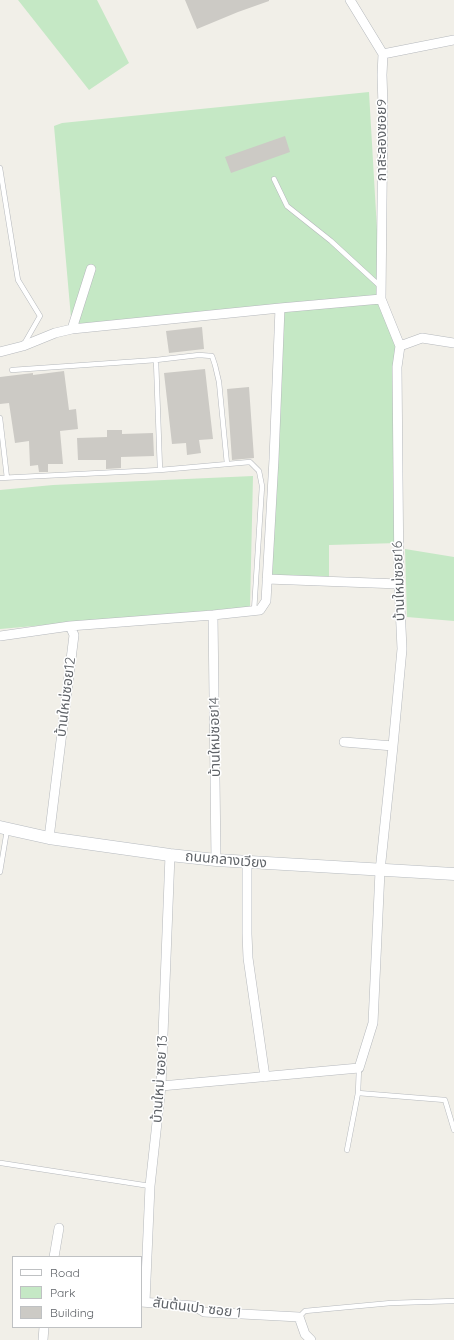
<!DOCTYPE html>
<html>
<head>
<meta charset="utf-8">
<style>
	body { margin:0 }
	#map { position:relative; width:454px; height:1340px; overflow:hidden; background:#f1efe8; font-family:Quicksand,sans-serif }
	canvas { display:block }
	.legend { position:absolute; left:12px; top:1256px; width:130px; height:72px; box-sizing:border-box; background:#fff; border:1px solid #bfc1c3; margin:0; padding:5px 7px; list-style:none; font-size:12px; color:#5f6368 }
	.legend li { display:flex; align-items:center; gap:8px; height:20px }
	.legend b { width:20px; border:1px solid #bfc1c3 }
</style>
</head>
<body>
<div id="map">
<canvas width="454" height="1340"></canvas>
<ul class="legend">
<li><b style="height:5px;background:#fff"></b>Road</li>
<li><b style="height:11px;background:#c5e8c5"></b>Park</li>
<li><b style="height:11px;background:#cccac5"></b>Building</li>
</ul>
</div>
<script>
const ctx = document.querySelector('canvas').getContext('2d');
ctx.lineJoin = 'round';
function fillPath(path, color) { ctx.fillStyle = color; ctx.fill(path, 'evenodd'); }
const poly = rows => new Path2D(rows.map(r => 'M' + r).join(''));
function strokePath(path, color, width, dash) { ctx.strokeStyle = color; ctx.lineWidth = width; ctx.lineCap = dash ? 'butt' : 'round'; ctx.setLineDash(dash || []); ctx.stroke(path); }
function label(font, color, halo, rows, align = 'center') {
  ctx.font = font + ' Quicksand,"Noto Sans Thai",sans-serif'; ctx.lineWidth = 3; ctx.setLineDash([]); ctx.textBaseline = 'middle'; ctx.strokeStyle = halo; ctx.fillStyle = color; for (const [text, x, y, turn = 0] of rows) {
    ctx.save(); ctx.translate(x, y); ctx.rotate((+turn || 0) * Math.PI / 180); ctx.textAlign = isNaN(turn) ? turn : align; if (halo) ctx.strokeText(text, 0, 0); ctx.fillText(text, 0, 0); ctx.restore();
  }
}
fillPath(poly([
	[18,0,97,0,129,63,89,90],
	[369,92,381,299,400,346,398,543,329,545,329,581,267,579,280,309,72,329,54,126,62,123],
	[253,476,250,607,0,629,0,490,53,485],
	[405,549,454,557,454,621,407,617]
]), '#c5e8c5');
fillPath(poly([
	[185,0,269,0,269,1,238,12,197,29],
	[285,136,290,152,231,173,225,157],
	[202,327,204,349,169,353,166,331],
	[205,369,213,439,199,440,201,453,187,455,186,443,172,444,164,373],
	[64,371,69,410,76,409,78,429,60,431,63,464,48,464,48,472,39,472,38,465,30,466,29,441,15,443,9,403,0,404,0,377,33,373,33,375],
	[249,387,254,458,232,460,227,389],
	[107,430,122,430,122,434,153,433,154,456,121,457,121,468,106,469,106,460,78,460,77,438,107,437]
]), '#cccac5');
const lane = poly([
	[0,168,18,280,40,316,24,344],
	[274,179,287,206,331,241,381,287],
	[12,370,156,360],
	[0,418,7,478],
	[160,470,156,360,199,355,212,356,215,365,219,382,227,464],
	[0,478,160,470,250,462,259,471,262,486,254,611],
	[0,872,7,830],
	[358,1093,445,1100,454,1130],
	[347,1150,358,1093,359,1068],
	[1,1163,150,1186],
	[299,1317,305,1311,391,1303,454,1301]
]);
const street = poly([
	[350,0,383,54],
	[72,329,91,269],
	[400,346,381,299,383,106,382,75,383,54,454,40],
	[0,352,23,346,55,333,72,329,280,308,381,299],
	[267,579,399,584],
	[213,615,216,860],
	[70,626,213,615,260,610,266,601,274,459,280,308],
	[0,636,70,626,74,635,49,838],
	[344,742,393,746],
	[247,862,247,934,248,958,265,1077],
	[161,1086,359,1068,373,1023,380,871,393,746,402,649,399,584,397,367,400,346,422,338,454,343],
	[54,1257,59,1228],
	[141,1302,194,1306,204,1312,299,1317,305,1334,311,1340],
	[145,1302,150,1186,161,1086,170,855],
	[43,1340,44,1327]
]);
const secondary = poly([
	[0,827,49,838,170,855,216,860,454,874]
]);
strokePath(lane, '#b5b8bc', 5.5);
strokePath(street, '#b5b8bc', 10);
strokePath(secondary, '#b6babf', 13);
strokePath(lane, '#fff', 4.5);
strokePath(street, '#fff', 9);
strokePath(secondary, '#fff', 12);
label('14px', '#5f6368', '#fff', [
	["กาสะลองซอย9",382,140,-90],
	["บ้านใหม่ซอย16",399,581,-92],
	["บ้านใหม่ซอย12",66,697,-83],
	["บ้านใหม่ซอย14",215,737,-91],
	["ถนนกลางเวียง",226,860,5],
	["บ้านใหม่ ซอย 13",160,1079,-86],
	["สันต้นเปา ซอย 1",197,1308,7]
]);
</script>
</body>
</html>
